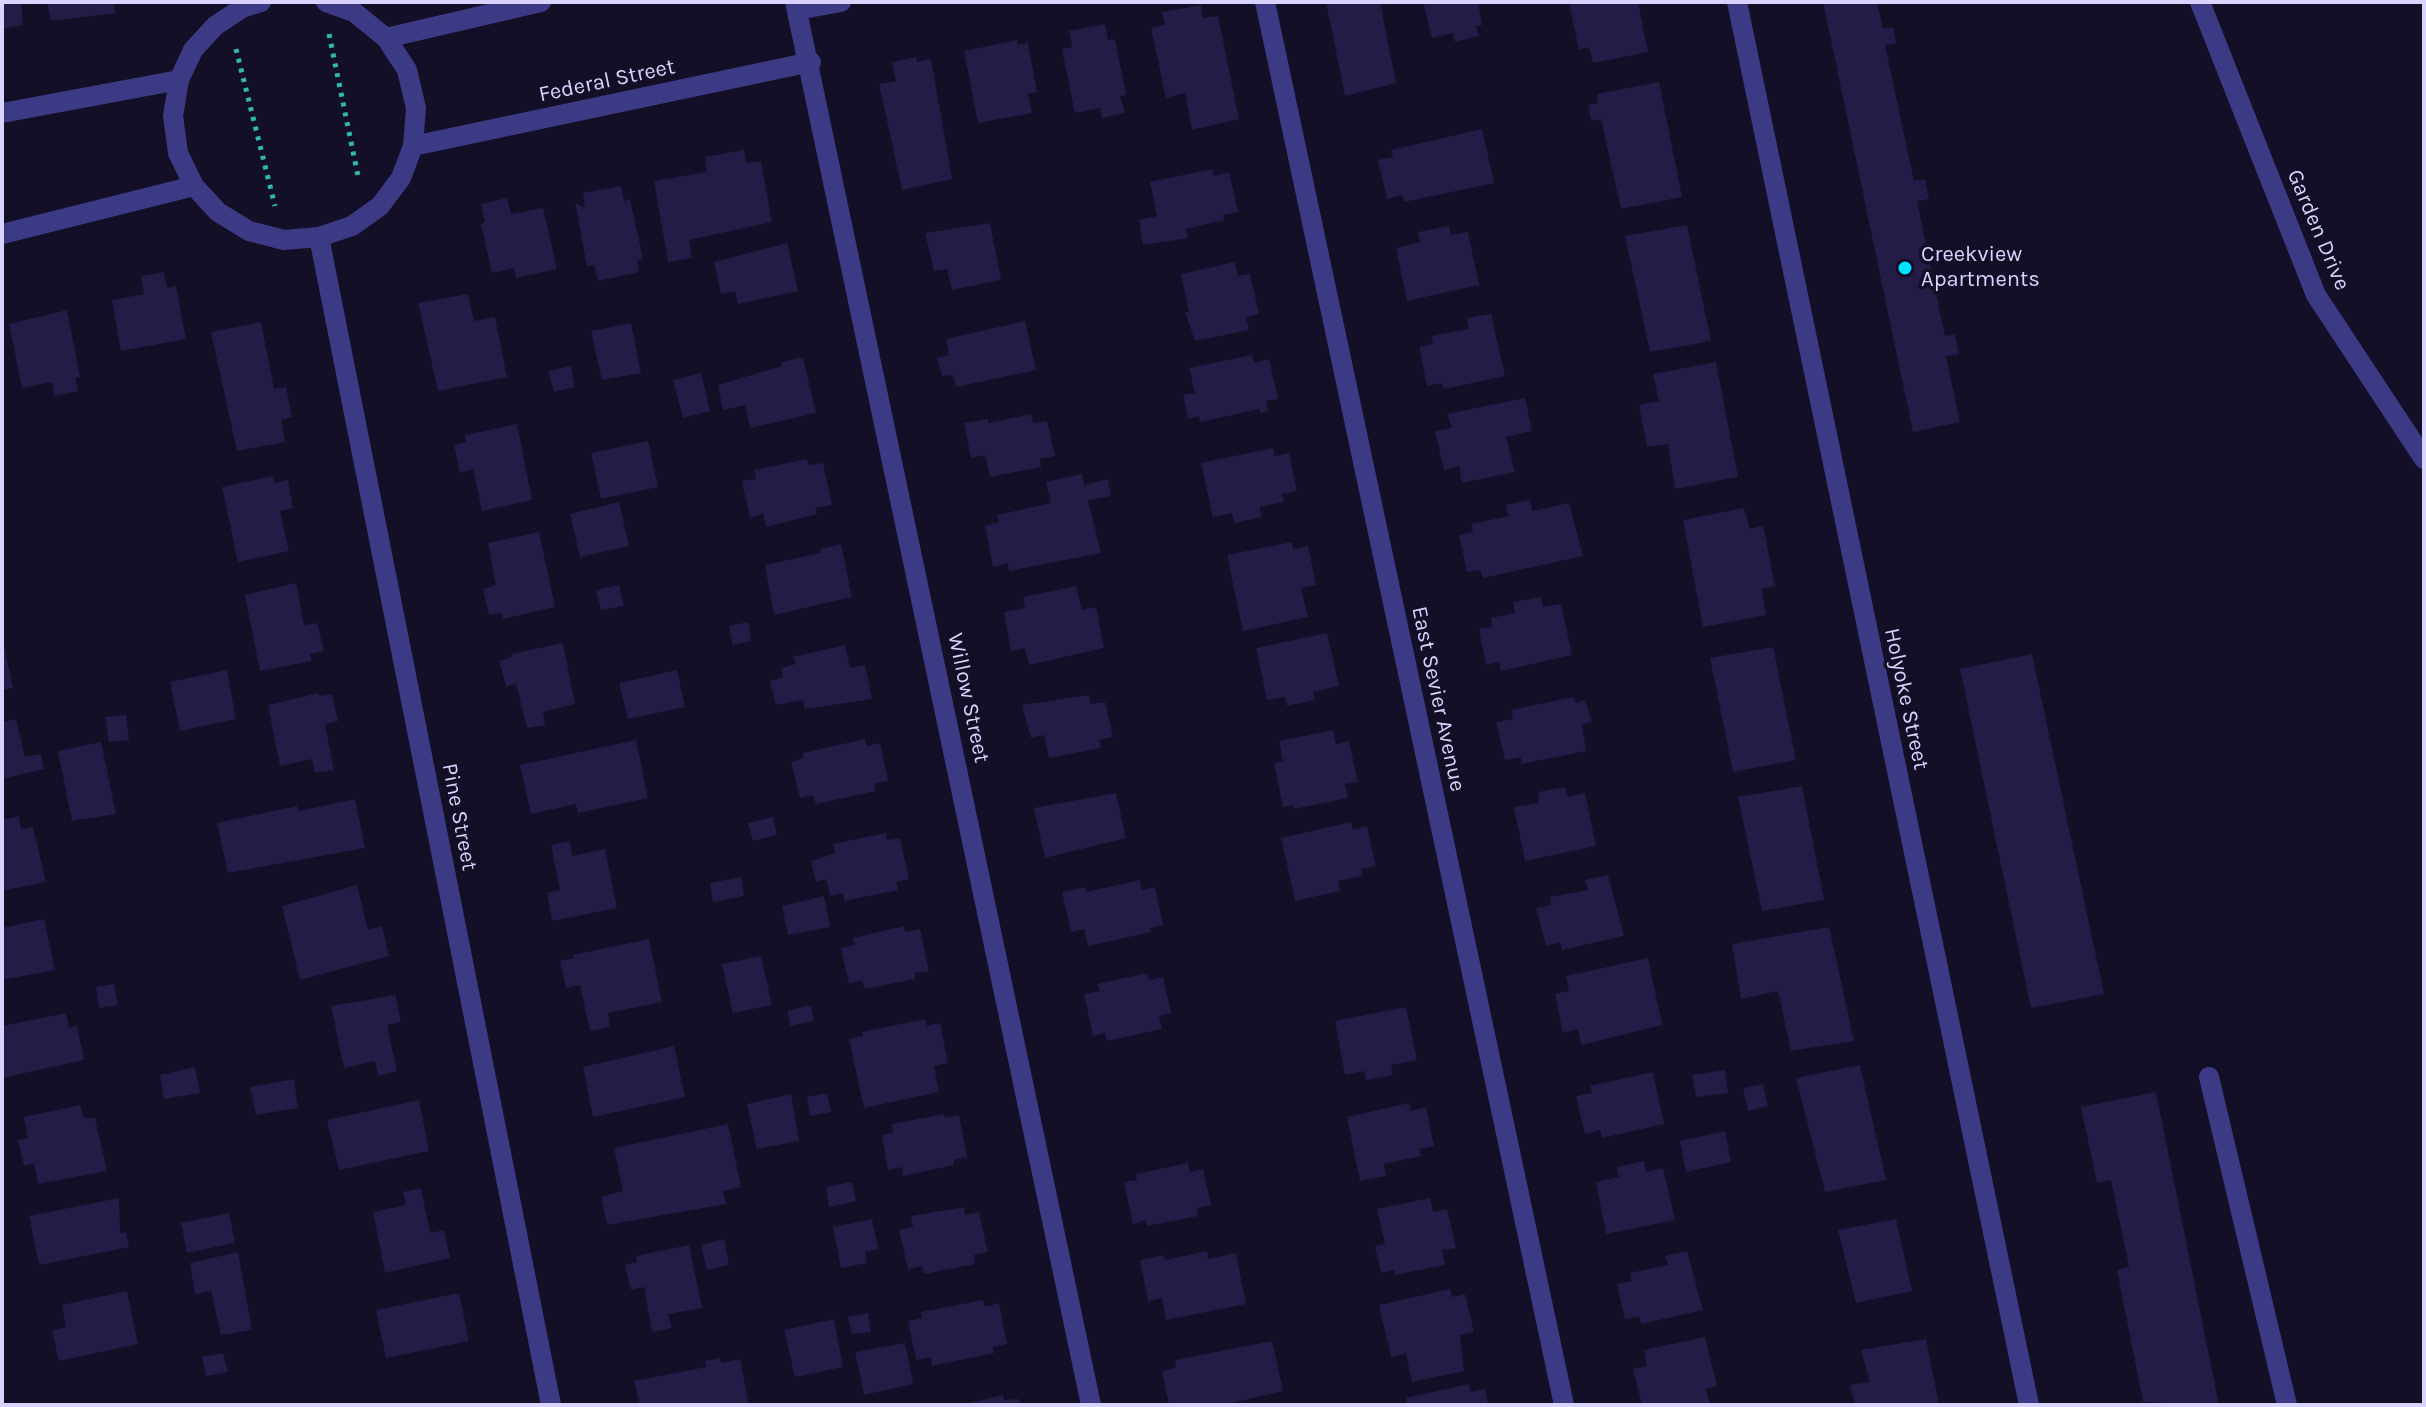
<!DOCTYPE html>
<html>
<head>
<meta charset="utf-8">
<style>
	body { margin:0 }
	#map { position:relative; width:2426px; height:1407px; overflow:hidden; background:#130f26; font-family:Karla,sans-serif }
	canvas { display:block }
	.frame { position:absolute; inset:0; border:4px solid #d9d4ff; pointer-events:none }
</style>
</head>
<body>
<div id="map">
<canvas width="2426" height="1407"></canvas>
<div class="frame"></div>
</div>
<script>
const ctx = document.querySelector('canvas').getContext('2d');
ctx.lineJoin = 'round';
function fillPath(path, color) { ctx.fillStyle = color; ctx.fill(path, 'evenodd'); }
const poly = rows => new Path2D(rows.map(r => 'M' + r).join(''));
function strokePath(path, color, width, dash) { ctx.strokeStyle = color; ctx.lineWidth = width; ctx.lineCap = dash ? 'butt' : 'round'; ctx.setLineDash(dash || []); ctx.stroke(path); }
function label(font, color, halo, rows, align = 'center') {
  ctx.font = font + ' Karla,sans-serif'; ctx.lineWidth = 7; ctx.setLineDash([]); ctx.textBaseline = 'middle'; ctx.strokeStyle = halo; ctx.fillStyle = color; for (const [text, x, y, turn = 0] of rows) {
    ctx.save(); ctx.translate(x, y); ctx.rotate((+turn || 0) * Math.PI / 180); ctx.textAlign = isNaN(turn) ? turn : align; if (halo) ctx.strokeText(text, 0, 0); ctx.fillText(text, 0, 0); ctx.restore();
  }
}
fillPath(poly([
	[2,2,21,2,23,25,2,29],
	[47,2,114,2,115,13,51,21],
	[1326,2,1380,2,1396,83,1345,96],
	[1423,2,1478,2,1482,25,1476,26,1479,36,1455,42,1453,33,1432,38],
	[1569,2,1638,2,1648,52,1593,63,1589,47,1579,50],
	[1823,2,1877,2,1883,29,1893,27,1896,43,1885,45,1914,181,1925,179,1929,199,1917,201,1945,336,1955,334,1959,354,1946,356,1960,422,1913,432],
	[1201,5,1203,18,1218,16,1239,119,1192,130,1185,93,1166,98,1151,28,1165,25,1162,12],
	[1105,24,1108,40,1115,39,1126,95,1120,96,1125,113,1102,118,1100,108,1075,113,1062,49,1072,47,1069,31],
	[1017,40,1018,45,1028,43,1037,92,1028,94,1032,113,978,123,964,51],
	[916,57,917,62,931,59,952,179,902,190,879,84,896,81,892,62],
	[1659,82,1682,197,1621,209,1601,119,1591,121,1588,105,1598,103,1597,94],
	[1482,129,1494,183,1404,202,1402,195,1387,199,1378,160,1393,157,1391,150],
	[744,150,746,163,761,161,772,222,689,240,692,258,668,262,654,181,707,172,705,157],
	[1212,169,1214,176,1229,172,1238,212,1223,215,1224,220,1186,229,1188,238,1143,245,1139,220,1157,216,1150,182],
	[621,186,624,201,630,199,643,259,637,260,639,272,598,281,594,265,587,266,575,202,585,209,583,193],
	[507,198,511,214,543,208,557,269,516,278,514,268,492,273,481,224,485,222,481,204],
	[990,223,1001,280,952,290,947,269,934,271,925,233],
	[1687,225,1711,341,1650,352,1625,236],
	[1449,226,1451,235,1468,232,1479,285,1407,301,1396,248,1420,242,1418,232],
	[787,243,798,291,738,304,735,291,721,294,714,262],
	[1235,262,1238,276,1250,274,1259,314,1246,317,1249,330,1195,341,1185,312,1189,312,1181,274],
	[164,272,167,288,176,286,186,339,121,351,112,300,144,294,141,276],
	[468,294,474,321,495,317,507,377,438,391,418,303],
	[67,310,80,377,75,378,78,391,54,396,52,382,22,388,9,324],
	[1491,314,1505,376,1444,389,1442,383,1427,386,1419,347,1433,344,1431,336,1469,329,1467,318],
	[1025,321,1036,370,956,387,953,375,942,376,937,358,949,355,946,339],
	[261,322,274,389,286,387,292,417,281,420,285,442,237,451,211,332],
	[631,323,641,373,602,380,591,331],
	[1252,355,1254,363,1269,359,1278,399,1266,401,1268,411,1260,413,1260,409,1200,422,1199,416,1188,419,1183,395,1195,393,1189,368],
	[803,357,816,413,750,428,745,405,723,410,718,385,782,366,782,362],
	[1716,362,1738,477,1675,489,1668,444,1647,447,1639,405,1659,401,1653,374],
	[571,366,575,387,554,392,548,371],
	[701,373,710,411,683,418,673,380],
	[1525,398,1532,431,1506,437,1515,472,1462,483,1459,466,1444,470,1435,431,1452,428,1447,414],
	[1031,414,1033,423,1047,421,1055,456,1040,459,1041,467,990,477,985,455,971,458,964,423,988,419,988,423],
	[517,424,532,500,482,511,473,469,460,473,454,445,466,442,465,435],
	[648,441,658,487,601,499,591,453],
	[1273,448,1275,456,1289,453,1297,491,1282,494,1284,502,1259,507,1262,517,1234,523,1232,513,1213,517,1201,463],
	[807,459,808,465,823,463,832,505,815,508,817,514,766,527,763,513,750,518,742,481,756,479,754,470],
	[1082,474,1084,485,1108,479,1111,496,1088,500,1101,553,1009,571,1008,563,993,567,985,526,999,522,997,515,1051,503,1046,482],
	[273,476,274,483,288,480,293,508,280,511,289,551,238,562,222,487],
	[1530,500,1532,511,1569,503,1583,556,1483,578,1480,570,1467,572,1459,535,1473,532,1471,524,1509,516,1505,505],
	[619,502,629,546,580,557,570,514],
	[1744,508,1750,529,1763,525,1775,586,1762,589,1766,615,1703,627,1683,520],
	[539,532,555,607,503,619,502,613,489,615,483,589,496,585,488,543],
	[1292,542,1293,549,1308,546,1316,585,1301,588,1308,617,1243,631,1227,555],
	[841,544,852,597,774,615,765,565,821,553,820,549],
	[296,583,304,625,317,623,324,651,310,654,312,661,260,671,245,595],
	[619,585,624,606,601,610,596,590],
	[1076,586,1082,610,1096,607,1104,648,1029,665,1025,648,1011,651,1004,612,1025,608,1023,597],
	[1541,597,1543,607,1561,604,1572,655,1501,671,1499,662,1486,665,1479,629,1492,627,1491,618,1515,613,1513,602],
	[748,622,751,641,733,645,729,626],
	[1327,633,1339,686,1313,692,1315,700,1287,706,1285,697,1267,700,1256,648],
	[3,641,13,688,2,690,2,642],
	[563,643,575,704,543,712,545,725,527,728,516,684,506,686,499,661,512,657,511,654],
	[845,645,850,668,865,665,872,699,805,709,803,700,776,705,770,681,783,677,781,668,796,664,793,657],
	[1773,647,1796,760,1733,772,1710,658],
	[2032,654,2104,994,2031,1008,1960,669],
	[227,670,236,719,180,731,170,682],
	[677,670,685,707,628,719,619,683],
	[319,693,319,696,332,694,338,721,325,724,334,770,315,773,312,759,280,766,268,705],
	[1089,695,1091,704,1105,702,1113,737,1099,740,1101,748,1049,758,1044,735,1031,738,1022,705],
	[1573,697,1576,703,1585,700,1592,722,1582,724,1586,751,1521,764,1521,757,1505,760,1496,722,1513,719,1511,710],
	[126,715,129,740,109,742,105,717],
	[16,719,25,757,41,754,44,769,2,779,2,722],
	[1333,730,1336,744,1349,741,1358,782,1345,784,1348,798,1294,809,1293,805,1283,807,1274,763,1283,761,1279,741],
	[865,739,867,746,880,743,888,781,874,784,876,791,816,804,813,795,800,798,791,762,804,758,803,753],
	[636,740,648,798,578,813,576,804,531,814,520,765],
	[101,742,116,814,72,821,58,751],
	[1802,786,1824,900,1762,911,1738,797],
	[1565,787,1568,797,1585,793,1596,846,1525,861,1514,807,1539,803,1538,792],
	[1116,793,1126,838,1045,858,1034,808],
	[355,799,365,848,228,873,217,823,297,806,299,811],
	[19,816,21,829,33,827,46,882,2,891,2,820],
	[773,817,777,835,753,841,748,823],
	[1351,822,1353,830,1367,826,1376,866,1361,869,1362,876,1338,881,1340,891,1295,901,1281,838],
	[886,833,887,840,900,838,909,879,896,882,898,890,844,901,843,893,830,896,826,879,816,882,811,861,835,853,833,844],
	[570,841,572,856,605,849,617,908,552,921,547,893,560,890,551,845],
	[1608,875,1624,936,1562,950,1560,942,1546,946,1536,908,1551,905,1550,897,1588,890,1585,880],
	[741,877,744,896,713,902,710,883],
	[1140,880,1142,890,1155,887,1163,925,1150,928,1151,932,1088,946,1084,929,1071,932,1062,892,1086,887,1086,892],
	[357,885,368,930,382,926,389,956,300,980,282,906],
	[824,896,830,927,788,935,782,906],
	[44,919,55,970,2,980,2,928],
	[904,926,905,932,920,929,929,971,915,973,915,979,865,989,862,980,849,984,841,948,855,945,853,938],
	[1829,927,1854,1041,1791,1051,1778,991,1741,999,1732,944],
	[649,939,662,1002,608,1013,610,1027,590,1031,580,985,566,988,560,961,574,958,573,955],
	[761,956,772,1005,733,1013,722,964],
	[1648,958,1662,1025,1581,1045,1578,1029,1563,1033,1555,994,1569,991,1566,976],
	[1147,973,1149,980,1163,977,1171,1013,1159,1016,1162,1029,1107,1041,1105,1033,1093,1036,1084,994,1100,991,1097,984],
	[114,984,118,1005,99,1008,96,987],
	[395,995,401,1022,387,1025,397,1071,378,1076,375,1061,344,1068,331,1006],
	[811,1005,814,1021,790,1026,787,1011],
	[1406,1007,1417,1060,1391,1065,1393,1075,1366,1080,1364,1071,1345,1075,1335,1021],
	[66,1013,69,1028,77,1025,84,1060,2,1078,2,1026],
	[925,1019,927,1026,940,1023,948,1063,934,1066,939,1092,864,1108,849,1039,863,1036,862,1032],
	[674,1046,685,1097,593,1117,583,1067],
	[1860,1065,1886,1180,1825,1192,1796,1078],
	[195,1067,200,1093,164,1099,160,1075],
	[1725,1070,1728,1093,1696,1097,1692,1075],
	[1653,1072,1664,1124,1602,1138,1600,1130,1585,1134,1576,1096,1592,1093,1590,1086],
	[294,1079,298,1108,256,1115,250,1087],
	[1763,1084,1768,1106,1748,1111,1743,1088],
	[2156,1092,2219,1405,2143,1402,2117,1270,2129,1267,2111,1180,2097,1183,2081,1107],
	[827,1093,831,1112,810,1116,807,1097],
	[791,1094,799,1141,757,1149,747,1104],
	[419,1100,429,1151,339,1170,327,1120],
	[1409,1103,1411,1111,1426,1107,1434,1146,1419,1149,1421,1156,1384,1164,1386,1176,1360,1181,1347,1117],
	[80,1105,84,1118,95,1118,107,1171,38,1184,34,1163,24,1166,18,1140,28,1138,24,1117],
	[944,1114,945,1118,959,1115,967,1157,954,1160,954,1165,903,1176,902,1167,888,1170,882,1135,893,1133,892,1124],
	[728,1124,741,1187,723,1191,726,1204,607,1225,601,1197,623,1191,614,1148],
	[1725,1131,1731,1162,1686,1172,1680,1141],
	[1644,1161,1646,1172,1663,1168,1675,1220,1606,1234,1596,1182,1619,1177,1617,1167],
	[1188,1163,1190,1172,1203,1169,1211,1205,1197,1208,1198,1216,1147,1226,1146,1220,1133,1224,1124,1182,1137,1180,1136,1174],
	[852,1182,856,1201,829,1207,826,1187],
	[421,1188,430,1233,444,1230,450,1258,385,1273,373,1212,406,1205,403,1192],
	[119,1198,120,1233,126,1232,129,1247,39,1265,29,1216],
	[1430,1198,1433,1212,1447,1209,1456,1248,1442,1250,1445,1265,1395,1275,1394,1270,1381,1273,1375,1246,1385,1244,1377,1209],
	[964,1207,965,1215,979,1212,988,1252,974,1255,975,1264,924,1274,922,1266,908,1269,899,1230,913,1227,911,1216],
	[229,1213,235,1243,187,1253,181,1223],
	[872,1219,878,1249,865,1252,867,1263,841,1268,833,1227],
	[1896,1219,1912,1291,1856,1303,1838,1230],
	[724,1239,729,1265,707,1270,701,1245],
	[689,1245,702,1308,668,1314,672,1328,652,1332,644,1287,631,1290,625,1265,637,1262,636,1256],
	[1207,1251,1208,1259,1236,1253,1246,1304,1166,1320,1162,1298,1148,1301,1140,1260,1164,1255,1165,1260],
	[1687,1251,1703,1310,1641,1324,1639,1316,1625,1320,1617,1284,1632,1281,1630,1273,1668,1265,1665,1256],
	[238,1252,252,1330,221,1335,211,1291,195,1294,190,1263],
	[1450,1289,1452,1297,1465,1294,1474,1332,1460,1335,1464,1371,1412,1382,1406,1354,1391,1357,1379,1305],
	[127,1291,138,1344,59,1361,52,1331,66,1327,62,1305],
	[459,1293,469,1341,386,1358,376,1310],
	[983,1300,985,1307,999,1303,1007,1344,993,1347,994,1353,932,1366,931,1357,916,1360,908,1321,922,1318,921,1312],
	[868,1313,871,1332,852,1334,848,1317],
	[834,1319,843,1367,795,1377,784,1330],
	[1705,1337,1717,1386,1706,1389,1710,1405,1642,1405,1633,1369,1647,1366,1644,1350],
	[1926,1339,1939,1405,1855,1405,1850,1385,1870,1382,1861,1350],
	[1272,1341,1283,1391,1224,1405,1169,1405,1162,1371,1176,1368,1175,1360],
	[905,1343,913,1384,864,1395,855,1352],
	[223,1353,228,1372,206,1376,202,1357],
	[720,1358,721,1363,740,1359,749,1405,640,1405,634,1381,706,1367,705,1361],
	[1469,1384,1471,1392,1485,1389,1488,1405,1408,1405,1406,1398],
	[1003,1395,1004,1400,1019,1399,1020,1405,960,1405]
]), '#241b47');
strokePath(poly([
	[329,34,359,181],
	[236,49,275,206]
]), '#2fb8b0', 5, [4, 6]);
strokePath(poly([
	[2209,1077,2287,1405]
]), '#3d3a85', 20);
strokePath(poly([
	[261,2,242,8,215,26,193,50,179,80,173,116,178,153,194,186,218,212,249,231,284,240,319,237,352,226,380,206,401,178,413,146,416,108,407,70,386,38,354,12,326,2],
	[795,2,1091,1405],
	[1737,2,2029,1405],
	[2200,2,2316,295,2424,459],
	[797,10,841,2],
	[386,38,541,2],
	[2,113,179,80],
	[413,146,811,62],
	[2,234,194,186],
	[319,237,551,1405]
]), '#3d3a85', 20);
strokePath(poly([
	[1265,2,1564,1405]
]), '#3d3a85', 20);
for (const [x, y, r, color] of [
	[1905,268,8,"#00e5ff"]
]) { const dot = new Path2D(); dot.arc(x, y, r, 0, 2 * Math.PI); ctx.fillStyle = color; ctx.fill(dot); strokePath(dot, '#130f26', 3); }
label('22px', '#d9d4ff', '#130f26', [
	["Federal Street",607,81,-12],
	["Garden Drive",2318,230,67],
	["Willow Street",968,698,78],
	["East Sevier Avenue",1438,699,78],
	["Holyoke Street",1906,699,78],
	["Pine Street",459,817,79]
]);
label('22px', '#d9d4ff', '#130f26', [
	["Creekview",1921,255],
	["Apartments",1921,280]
], 'left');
</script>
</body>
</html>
